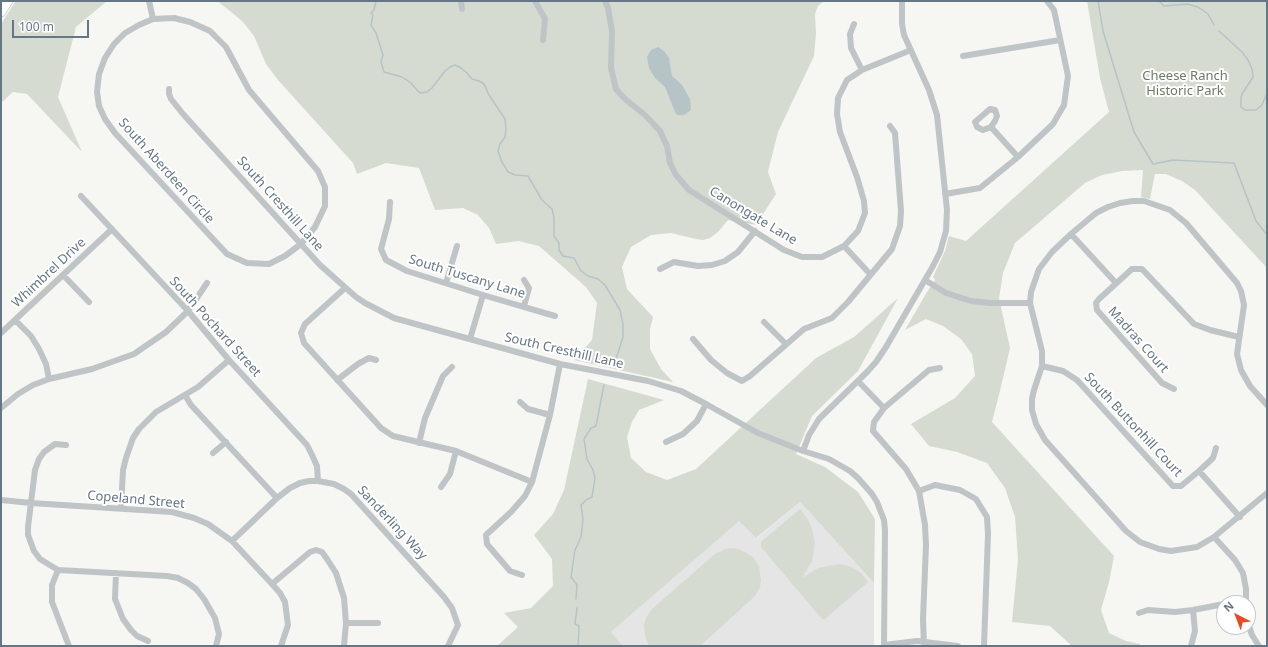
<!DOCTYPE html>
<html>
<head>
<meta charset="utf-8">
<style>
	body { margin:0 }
	#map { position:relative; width:1268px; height:647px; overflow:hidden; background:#f6f6f3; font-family:"Noto Sans",sans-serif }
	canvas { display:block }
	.frame { position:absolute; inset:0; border:2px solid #657784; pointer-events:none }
	.north { position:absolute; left:1216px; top:595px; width:40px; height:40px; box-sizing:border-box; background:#fff; border:1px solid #c1c9ce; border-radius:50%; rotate:318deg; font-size:11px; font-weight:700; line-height:16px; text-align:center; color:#657784 }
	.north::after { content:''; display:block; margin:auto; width:14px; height:18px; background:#e44d26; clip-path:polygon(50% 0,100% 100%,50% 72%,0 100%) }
	.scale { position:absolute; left:12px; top:20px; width:77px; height:18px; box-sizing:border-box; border:2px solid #657784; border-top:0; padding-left:5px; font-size:12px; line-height:14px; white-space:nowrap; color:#657784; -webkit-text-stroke:3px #fff; paint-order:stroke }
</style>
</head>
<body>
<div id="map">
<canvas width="1268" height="647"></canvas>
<div class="frame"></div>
<div class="north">N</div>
<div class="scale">100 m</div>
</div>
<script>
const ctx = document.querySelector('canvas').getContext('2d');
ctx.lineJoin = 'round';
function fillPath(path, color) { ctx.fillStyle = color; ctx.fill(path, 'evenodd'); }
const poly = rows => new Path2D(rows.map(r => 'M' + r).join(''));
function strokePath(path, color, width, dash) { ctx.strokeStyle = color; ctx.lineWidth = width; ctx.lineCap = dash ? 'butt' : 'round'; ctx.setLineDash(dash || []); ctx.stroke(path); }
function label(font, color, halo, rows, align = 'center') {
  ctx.font = font + ' "Noto Sans",sans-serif'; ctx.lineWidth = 4; ctx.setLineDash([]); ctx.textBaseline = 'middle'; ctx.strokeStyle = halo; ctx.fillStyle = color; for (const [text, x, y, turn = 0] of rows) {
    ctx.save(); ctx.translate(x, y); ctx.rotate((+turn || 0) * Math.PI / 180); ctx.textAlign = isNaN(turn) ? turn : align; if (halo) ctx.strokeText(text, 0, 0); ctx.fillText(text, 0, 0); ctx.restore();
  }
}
fillPath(poly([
	[800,502,874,583,874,646,623,646,611,632,739,520,757,538]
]), '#e4e5e4');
fillPath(poly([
	[15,1,107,1,76,27,58,97,82,152,27,94,13,92,1,103,1,24,15,2],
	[217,1,824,1,818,6,815,14,816,34,814,56,778,132,768,172,776,194,756,225,728,220,718,232,710,238,703,240,696,239,671,233,651,235,631,247,622,267,627,289,653,317,650,329,650,349,661,369,673,382,574,360,592,340,597,303,586,287,539,246,519,241,496,244,489,228,478,215,463,208,435,210,419,168,386,163,357,174,353,163,278,80,266,64,254,36,243,22,230,11],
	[1087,1,1267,1,1267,268,1195,190,1182,181,1166,174,1155,174,1150,199,1141,197,1143,170,1122,171,1102,175,1085,183,1015,243,1003,273,999,298,1010,348,999,395,992,422,1114,556,1109,582,1101,610,1109,633,1126,641,1140,644,1140,646,1072,646,1050,626,1012,622,1018,559,1015,517,1005,488,987,463,957,452,929,446,911,424,955,398,975,376,972,354,961,339,943,326,926,319,905,330,927,292,935,280,933,277,945,251,949,236,966,241,1109,112,1100,78],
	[898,298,858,371,812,416,796,454,825,467,858,492,875,519,874,583,800,502,756,538,739,521,611,632,623,646,497,646,518,627,504,613,531,608,553,586,552,559,534,535,553,514,564,490,588,379,664,400,639,410,632,422,627,437,631,458,646,472,667,480,696,469,816,358,854,337],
	[800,509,807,518,811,526,815,542,814,550,812,561,802,578,818,568,840,564,851,567,861,573,868,582,825,619,822,619,761,547,761,542],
	[734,548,741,550,748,554,753,557,759,566,761,581,760,587,755,596,700,646,649,646,645,636,644,625,646,618,652,609,715,554,725,549]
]), '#d6dbd2');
fillPath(poly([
	[658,47,664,51,669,58,672,76,682,85,690,99,691,110,684,115,677,115,675,112,665,87,655,78,649,68,647,57,651,50]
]), '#b6c3c7');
strokePath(poly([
	[376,1,374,10,371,13,373,15,371,25,376,33,383,55,381,62,384,72,402,77,411,83,417,90,420,93,427,92,432,88,445,71,450,67,455,65,461,68,467,73,472,79,479,81,484,84,489,95,505,119,506,129,505,137,500,144,498,151,502,162,508,172,515,175,528,176,542,200,552,209,554,218,554,236,559,243,559,250,563,256,574,258,581,271,588,276,598,279,605,285,620,310,623,324,623,337,618,353,613,364],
	[1098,1,1103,31,1134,132,1153,164,1173,160,1234,163,1256,221,1267,235],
	[1159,1,1164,6,1187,4,1198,7,1208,14,1214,25],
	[1219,31,1242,52,1248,60,1252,69,1253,77,1242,94,1241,98,1241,107,1245,110,1256,110,1262,105,1267,93],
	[576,599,577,585,571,577,575,550,581,537,583,519,581,505,586,500,592,497,595,478,593,470,587,459,584,439,591,428,596,426,604,385],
	[577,608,575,624,579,626,579,629,578,646]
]), '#b6c3c7', 1.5);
const highway = poly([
	[1,12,8,1]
]);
strokePath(highway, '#b3b7ba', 10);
strokePath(poly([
	[149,1,153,19],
	[461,1,462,9],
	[535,1,545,19,543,40],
	[605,1,608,8,612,31,611,68,616,89,625,99,645,115,660,131,667,146,670,163,676,175,689,190,784,250,802,257,822,257,844,246,858,231,865,213,864,201,857,177,840,132,837,114,838,98,847,80,862,70,911,50],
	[174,18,190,22,210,31,226,47,249,90,318,171,325,187,325,206,315,227,301,244,285,256,269,264,247,263,227,254,115,133,105,119,99,106,97,92,99,74,105,58,114,44,125,33,139,25,153,19,174,18],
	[854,24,850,34,851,48,862,70],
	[963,56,1060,40],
	[169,89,169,94,171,99,183,114,320,265,356,297,365,303,394,318,419,325,560,364,648,381,681,391,706,404,758,433,803,451,829,459,850,471,858,478,872,494,877,502,884,520,885,530,884,646],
	[991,127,983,130,977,127,975,122,990,109,995,110,997,116,995,121,991,127,1018,157],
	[945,194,980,188,1018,157,1053,124,1064,105,1068,76,1054,10,1047,1],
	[81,196,188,311,229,360,307,445,312,455,317,466,318,481],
	[390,202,389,219,381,249,386,260,407,271,483,295,555,316],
	[1071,234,1116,283],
	[844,246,870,274],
	[660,269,674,262,698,266,712,265,725,261,738,252,755,231],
	[63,275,89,302],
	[925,280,946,293,971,301,990,303,1030,303],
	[446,283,457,246],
	[345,288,305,324,301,333,304,343,381,428,393,436,456,451,532,482],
	[524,306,529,288,524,280],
	[15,320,31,336,39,349,46,364,49,379],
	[764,322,786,344],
	[1,333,112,229],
	[470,339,483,295],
	[693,339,711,360,727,373,742,381,750,376,804,329,832,318,848,302,892,249,900,226,901,211,895,133,890,126],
	[1042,366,1063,371,1077,380,1173,486,1181,486,1199,471,1213,458,1216,448],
	[337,380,358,364,369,358,376,360],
	[858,381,884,408],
	[1174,389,1162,383,1097,310,1096,303,1099,299,1132,269,1142,269,1194,324,1210,330,1239,337],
	[185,395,191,405,277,498],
	[520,402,528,409,550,415],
	[1267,405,1250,386,1241,370,1237,354,1244,305,1241,291,1237,283,1186,223,1170,210,1144,201,1133,201,1120,203,1108,207,1096,213,1071,234,1052,252,1039,269,1031,292,1030,303,1042,351,1042,366,1034,390,1032,399,1032,410,1036,424,1045,440,1126,531,1140,542,1159,549,1171,551,1197,547,1214,537,1267,493],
	[1,408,18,394,33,385,49,379,92,369,134,354,166,332,188,311,207,283],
	[666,442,683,434,697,421,706,404],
	[419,443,425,418,443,376,452,367],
	[66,445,55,444,44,452,39,459,35,470,28,527,28,535,34,551,40,559,58,570,167,576,178,578,188,583,196,589,204,599,215,618,219,634,216,646],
	[803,451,809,435,819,419,867,372,876,362,886,347,933,266,940,252,946,231,947,210,937,115,929,90,904,35,902,24,902,1],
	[213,453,226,442],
	[1199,471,1240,517],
	[441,487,450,474,456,451],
	[919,491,935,485,960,490,976,499,987,517,988,534,984,646],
	[1,500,31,503,172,512,194,518,208,524,232,541,272,584,280,593,285,602,288,625,281,646],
	[121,509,123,470,126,458,133,438,139,429,156,412,198,387,229,360],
	[1214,537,1235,560,1243,573,1246,589,1246,603],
	[232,541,277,498,290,488,300,483,309,481,318,481,334,484,344,489,351,494,444,597,452,608,458,625,448,646],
	[58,570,52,585,52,602,69,646],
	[116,573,115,599,123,619,131,630,137,636,148,641],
	[522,575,510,571,487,544,486,535,511,512,525,496,532,482,550,415,560,364],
	[272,584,310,552,316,550,322,552,327,559,336,573,344,598,346,623,344,646],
	[1139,613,1148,610,1175,612,1193,610,1224,604],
	[346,623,378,623],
	[1248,623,1252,635,1259,646],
	[884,645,917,641,958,646],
	[924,646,923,619,926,545,925,525,919,491,906,469,873,431,874,422,884,408,929,370,940,368],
	[1191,646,1195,631,1193,610]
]), '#bfc4c7', 6);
strokePath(highway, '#fff', 9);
label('13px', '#697b64', '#fff', [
	["Cheese Ranch",1185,76],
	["Historic Park",1185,91]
]);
label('13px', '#657784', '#fff', [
	["South Aberdeen Circle",166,171,48],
	["South Cresthill Lane",280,204,48],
	["Canongate Lane",753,216,31],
	["Whimbrel Drive",49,273,-43],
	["South Tuscany Lane",467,277,17],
	["South Pochard Street",215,327,48],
	["Madras Court",1138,340,48],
	["South Cresthill Lane",564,351,13],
	["South Buttonhill Court",1133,425,47],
	["Copeland Street",136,500,5],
	["Sanderling Way",392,523,47]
]);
</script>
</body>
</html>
